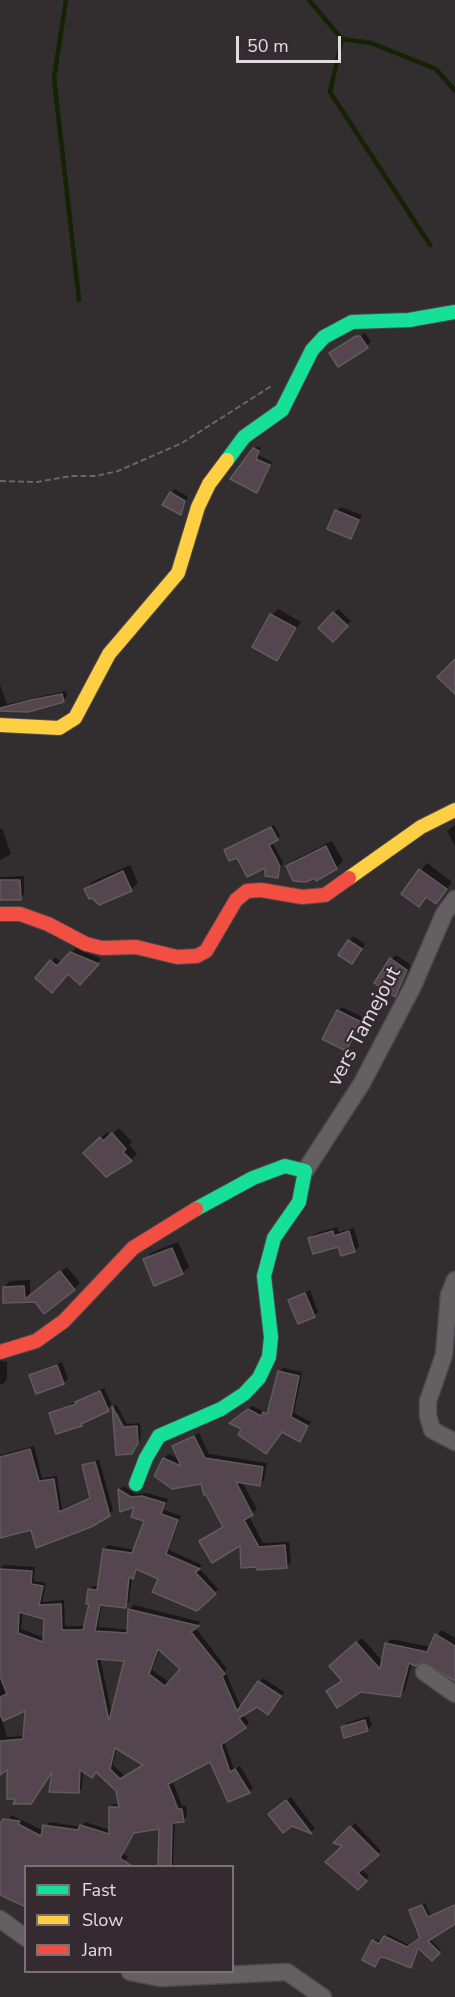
<!DOCTYPE html>
<html>
<head>
<meta charset="utf-8">
<style>
	body { margin:0 }
	#map { position:relative; width:455px; height:1997px; overflow:hidden; background:#322d2f; font-family:"Nunito Sans",sans-serif }
	canvas { display:block }
	.legend { position:absolute; left:24px; top:1865px; width:210px; height:108px; box-sizing:border-box; background:#352a2f; border:2px solid #7a7175; margin:0; padding:8px 10px; list-style:none; font-size:18px; color:#e2dbdf }
	.legend li { display:flex; align-items:center; gap:12px; height:30px }
	.legend b { width:30px; border:2px solid #7a7175 }
	.scale { position:absolute; left:236px; top:36px; width:105px; height:27px; box-sizing:border-box; border:3px solid #e2dbdf; border-top:0; padding-left:8px; font-size:18px; line-height:21px; white-space:nowrap; color:#e2dbdf; -webkit-text-stroke:4px #352a2f; paint-order:stroke }
</style>
</head>
<body>
<div id="map">
<canvas width="455" height="1997"></canvas>
<ul class="legend">
<li><b style="height:8px;background:#16e098"></b>Fast</li>
<li><b style="height:8px;background:#ffcf43"></b>Slow</li>
<li><b style="height:8px;background:#f24e42"></b>Jam</li>
</ul>
<div class="scale">50 m</div>
</div>
<script>
const ctx = document.querySelector('canvas').getContext('2d');
ctx.lineJoin = 'round';
function fillPath(path, color) { ctx.fillStyle = color; ctx.fill(path, 'evenodd'); }
const poly = rows => new Path2D(rows.map(r => 'M' + r).join(''));
function strokePath(path, color, width, dash) { ctx.strokeStyle = color; ctx.lineWidth = width; ctx.lineCap = dash ? 'butt' : 'round'; ctx.setLineDash(dash || []); ctx.stroke(path); }
function label(font, color, halo, rows, align = 'center') {
  ctx.font = font + ' "Nunito Sans",sans-serif'; ctx.lineWidth = 4.5; ctx.setLineDash([]); ctx.textBaseline = 'middle'; ctx.strokeStyle = halo; ctx.fillStyle = color; for (const [text, x, y, turn = 0] of rows) {
    ctx.save(); ctx.translate(x, y); ctx.rotate((+turn || 0) * Math.PI / 180); ctx.textAlign = isNaN(turn) ? turn : align; if (halo) ctx.strokeText(text, 0, 0); ctx.fillText(text, 0, 0); ctx.restore();
  }
}
fillPath(poly([
	[365,333,371,342,338,365,331,353],
	[258,446,261,448,258,455,272,462,256,491,254,449],
	[175,489,188,497,180,513,171,493],
	[341,507,362,515,351,537,337,511],
	[278,609,301,622,277,659,272,615],
	[338,609,351,621,333,640,320,628],
	[0,685,7,704,66,691,67,696,63,700,0,709],
	[274,825,280,836,272,842,283,862,278,877,266,865,226,850],
	[455,825,455,846,447,831],
	[2,828,11,854,0,860,0,829],
	[332,841,343,861,336,868,315,876,288,866,294,860],
	[427,863,452,882,442,895,427,895,425,898,403,893],
	[130,865,138,883,131,889,100,904,86,889,92,882],
	[24,876,24,894,20,898,0,895,0,877],
	[353,936,365,944,356,958,340,954],
	[76,948,101,959,80,982,68,972,37,978,55,957,62,963],
	[396,955,411,965,395,995,392,959],
	[342,1007,364,1018,345,1049,338,1011],
	[119,1128,132,1142,129,1145,137,1154,131,1160,85,1153,107,1132,110,1136],
	[337,1227,339,1232,354,1228,359,1246,354,1251,310,1238,314,1234],
	[178,1242,189,1267,182,1273,145,1260,151,1253],
	[67,1267,80,1283,74,1289,36,1300,5,1301,4,1287,10,1281,30,1280,30,1295],
	[310,1290,318,1312,314,1316,290,1300],
	[0,1361,7,1362,7,1379,3,1384,0,1384],
	[62,1362,68,1379,63,1383,31,1376,35,1372],
	[283,1368,302,1372,294,1413,311,1422,300,1440,282,1431,243,1429,234,1420,252,1406,265,1412,270,1410,279,1372],
	[104,1388,112,1405,81,1425,51,1414],
	[116,1404,127,1424,140,1423,141,1438,132,1453,117,1454,114,1406],
	[117,1411,128,1433,125,1435,117,1418],
	[199,1433,209,1454,267,1463,264,1480,259,1485,242,1482,257,1509,249,1516,263,1543,289,1542,291,1562,286,1567,241,1544,201,1541,224,1526,202,1482,164,1459,168,1454,180,1459,174,1446],
	[34,1446,42,1478,57,1476,62,1509,92,1496,83,1466,99,1459,113,1510,109,1515,0,1537,0,1455],
	[123,1486,136,1494,147,1493,168,1499,164,1510,181,1516,169,1550,202,1565,199,1568,218,1589,197,1610,160,1578,138,1568,132,1578,129,1602,125,1606,102,1604,98,1627,129,1630,130,1609,134,1605,201,1622,195,1627,227,1669,225,1671,241,1708,263,1678,284,1692,272,1709,258,1706,243,1714,249,1723,224,1741,234,1769,240,1766,253,1788,249,1792,211,1760,172,1780,182,1806,186,1806,187,1816,183,1820,175,1821,173,1866,159,1866,161,1827,136,1831,123,1853,128,1857,121,1866,26,1866,26,1907,0,1895,0,1827,8,1825,11,1815,44,1831,49,1822,81,1827,85,1822,110,1830,110,1808,114,1804,120,1804,117,1790,97,1771,83,1770,82,1788,78,1792,54,1769,19,1798,9,1765,0,1772,0,1569,4,1565,35,1567,34,1581,46,1583,42,1602,64,1600,65,1626,86,1626,90,1603,89,1590,93,1586,99,1586,104,1549,108,1545,135,1550,146,1520,136,1504,121,1510,120,1489],
	[23,1611,46,1618,45,1638,21,1629],
	[160,1649,182,1669,170,1683,152,1670],
	[100,1657,126,1660,112,1715],
	[27,1709,25,1736,7,1737,2,1720],
	[117,1748,144,1764,125,1776,113,1765],
	[441,1630,455,1638,455,1680,424,1660,412,1663,405,1690,399,1695,361,1691,328,1692,343,1680,336,1661,362,1638,383,1662,386,1644,391,1639,431,1647],
	[369,1716,372,1725,368,1729,345,1736,343,1727,347,1723],
	[291,1797,315,1829,311,1832,292,1824,274,1809],
	[355,1823,381,1851,360,1868,369,1876,358,1888,344,1846,336,1842],
	[425,1903,430,1915,455,1905,455,1927,453,1924,430,1939,441,1950,432,1959,419,1947,411,1966,381,1956,375,1965,374,1941,376,1939,382,1942,388,1934,410,1946,421,1938,414,1908]
]), '#0007');
strokePath(poly([
	[66,0,54,78,79,300],
	[309,0,342,39,330,92,430,245],
	[342,39,371,43,436,69,455,91]
]), '#152204', 4.5);
const building = poly([
	[356,336,360,336,368,348,338,367,329,353,356,336],
	[253,448,259,451,256,459,270,465,257,493,230,479,253,448],
	[170,492,185,501,181,515,162,505,170,492],
	[335,510,359,520,351,539,327,529,335,510],
	[333,612,348,626,333,642,318,628,333,612],
	[270,614,296,628,277,661,252,647,270,614],
	[455,659,455,694,437,677,455,659],
	[62,694,64,702,28,712,0,711,0,708,31,700,62,694],
	[271,827,278,840,269,845,280,866,278,878,265,876,265,868,247,877,237,858,229,861,224,850,271,827],
	[326,846,337,869,316,881,315,878,306,882,293,881,286,866,326,846],
	[419,869,447,889,436,904,426,897,419,907,401,894,419,869],
	[123,871,132,891,99,905,92,898,89,899,84,889,123,871],
	[0,880,20,880,21,900,0,900,0,880],
	[348,940,362,949,352,964,338,955,348,940],
	[70,952,99,964,80,985,68,974,52,993,35,978,50,960,57,966,70,952],
	[390,958,407,970,395,997,374,983,390,958],
	[337,1010,361,1022,346,1051,322,1039,337,1010],
	[112,1133,126,1149,123,1152,132,1161,106,1177,83,1153,100,1137,103,1141,112,1133],
	[333,1231,334,1236,349,1231,355,1252,341,1256,338,1247,313,1254,308,1238,333,1231],
	[172,1248,183,1274,154,1286,143,1259,172,1248],
	[60,1271,75,1290,44,1314,35,1302,3,1303,3,1287,24,1286,25,1299,60,1271],
	[305,1293,315,1317,298,1324,288,1300,305,1293],
	[57,1365,64,1384,36,1394,29,1375,57,1365],
	[278,1371,299,1376,291,1417,308,1426,300,1442,282,1432,266,1454,238,1435,241,1429,229,1423,248,1409,261,1416,263,1412,267,1414,278,1371],
	[100,1391,109,1411,81,1424,82,1426,56,1434,49,1413,76,1404,75,1402,100,1391],
	[112,1406,123,1427,137,1426,138,1443,132,1454,116,1455,112,1406],
	[194,1436,205,1458,263,1467,260,1486,236,1482,253,1515,244,1520,259,1547,285,1545,287,1568,257,1570,256,1567,241,1568,240,1546,212,1563,199,1541,223,1527,206,1495,204,1495,201,1484,172,1489,154,1476,163,1458,181,1466,172,1446,194,1436],
	[30,1449,39,1481,54,1479,59,1512,90,1498,82,1465,95,1462,110,1516,91,1527,36,1548,31,1530,0,1538,0,1457,30,1449],
	[118,1489,131,1497,142,1496,165,1503,161,1514,178,1520,166,1554,200,1569,195,1572,216,1594,197,1611,152,1592,158,1579,136,1569,133,1579,129,1577,126,1608,100,1605,95,1631,127,1633,128,1609,199,1626,191,1632,225,1674,222,1676,237,1711,258,1681,281,1696,268,1715,257,1707,239,1718,246,1728,221,1745,230,1772,235,1769,250,1793,228,1802,210,1762,168,1784,178,1809,182,1809,184,1822,172,1823,171,1866,158,1866,159,1829,134,1833,120,1858,132,1866,26,1866,26,1907,0,1895,0,1824,3,1819,20,1821,18,1824,41,1836,43,1825,78,1830,80,1825,109,1834,109,1807,119,1807,116,1791,96,1772,92,1778,80,1770,79,1793,49,1792,52,1772,31,1804,13,1804,16,1799,7,1799,7,1770,0,1775,0,1741,23,1739,25,1711,3,1721,0,1714,0,1697,7,1694,0,1676,0,1569,32,1571,31,1584,43,1586,39,1605,61,1604,62,1630,83,1630,89,1604,86,1604,88,1589,97,1590,103,1549,132,1553,144,1521,131,1517,134,1507,120,1512,118,1489],
	[19,1612,44,1619,43,1642,18,1633,19,1612],
	[158,1649,180,1669,165,1686,149,1674,158,1649],
	[96,1659,124,1661,109,1721,96,1659],
	[115,1748,143,1765,120,1779,110,1769,115,1748],
	[435,1634,455,1646,455,1681,424,1662,415,1666,409,1663,400,1697,361,1692,337,1708,326,1691,342,1681,329,1666,356,1642,380,1669,385,1643,427,1652,435,1634],
	[365,1720,368,1731,344,1738,341,1727,365,1720],
	[286,1800,312,1834,292,1826,283,1833,268,1814,286,1800],
	[350,1826,379,1855,358,1873,367,1881,358,1890,325,1862,342,1846,333,1843,350,1826],
	[422,1905,428,1917,455,1905,455,1924,428,1941,440,1953,432,1961,418,1948,411,1968,386,1958,380,1957,375,1967,362,1960,372,1940,379,1944,384,1936,407,1947,420,1938,409,1910,422,1905]
]);
fillPath(building, '#54454e');
strokePath(building, '#605b5d', 1.5);
const street = poly([
	[305,1171,362,1083,413,986,444,914,455,899],
	[455,1280,449,1295,444,1355,428,1401,428,1416,432,1430,455,1442],
	[424,1672,455,1694],
	[0,1919,26,1938],
	[130,1972,160,1978,287,1972,323,1997]
]);
const fast = poly([
	[227,460,244,437,282,410,312,350,324,337,352,322,409,320,455,312],
	[136,1484,146,1458,159,1436,221,1409,244,1394,259,1378,269,1357,271,1337,264,1276,274,1238,299,1202,305,1171,285,1166,253,1178,196,1209]
]);
const slow = poly([
	[0,725,59,728,75,718,109,654,178,573,198,507,209,484,227,460],
	[349,878,421,827,455,810]
]);
const jam = poly([
	[0,914,20,914,48,924,86,944,102,948,136,947,177,957,197,956,206,951,236,900,247,891,261,890,302,897,325,895,349,878],
	[0,1352,36,1341,64,1321,133,1248,196,1209]
]);
strokePath(street, '#4e494c', 19);
strokePath(fast, '#4e494c', 16);
strokePath(slow, '#4e494c', 16);
strokePath(jam, '#4e494c', 16);
strokePath(poly([
	[0,481,37,482,71,476,96,476,118,471,182,443,273,385]
]), '#696668', 2, [6, 3]);
strokePath(street, '#646062', 16);
strokePath(fast, '#16e098', 14);
strokePath(slow, '#ffcf43', 14);
strokePath(jam, '#f24e42', 14);
label('21px', '#e2dbdf', '#352a2f', [
	["vers Tamejout",365,1027,-62]
]);
</script>
</body>
</html>
